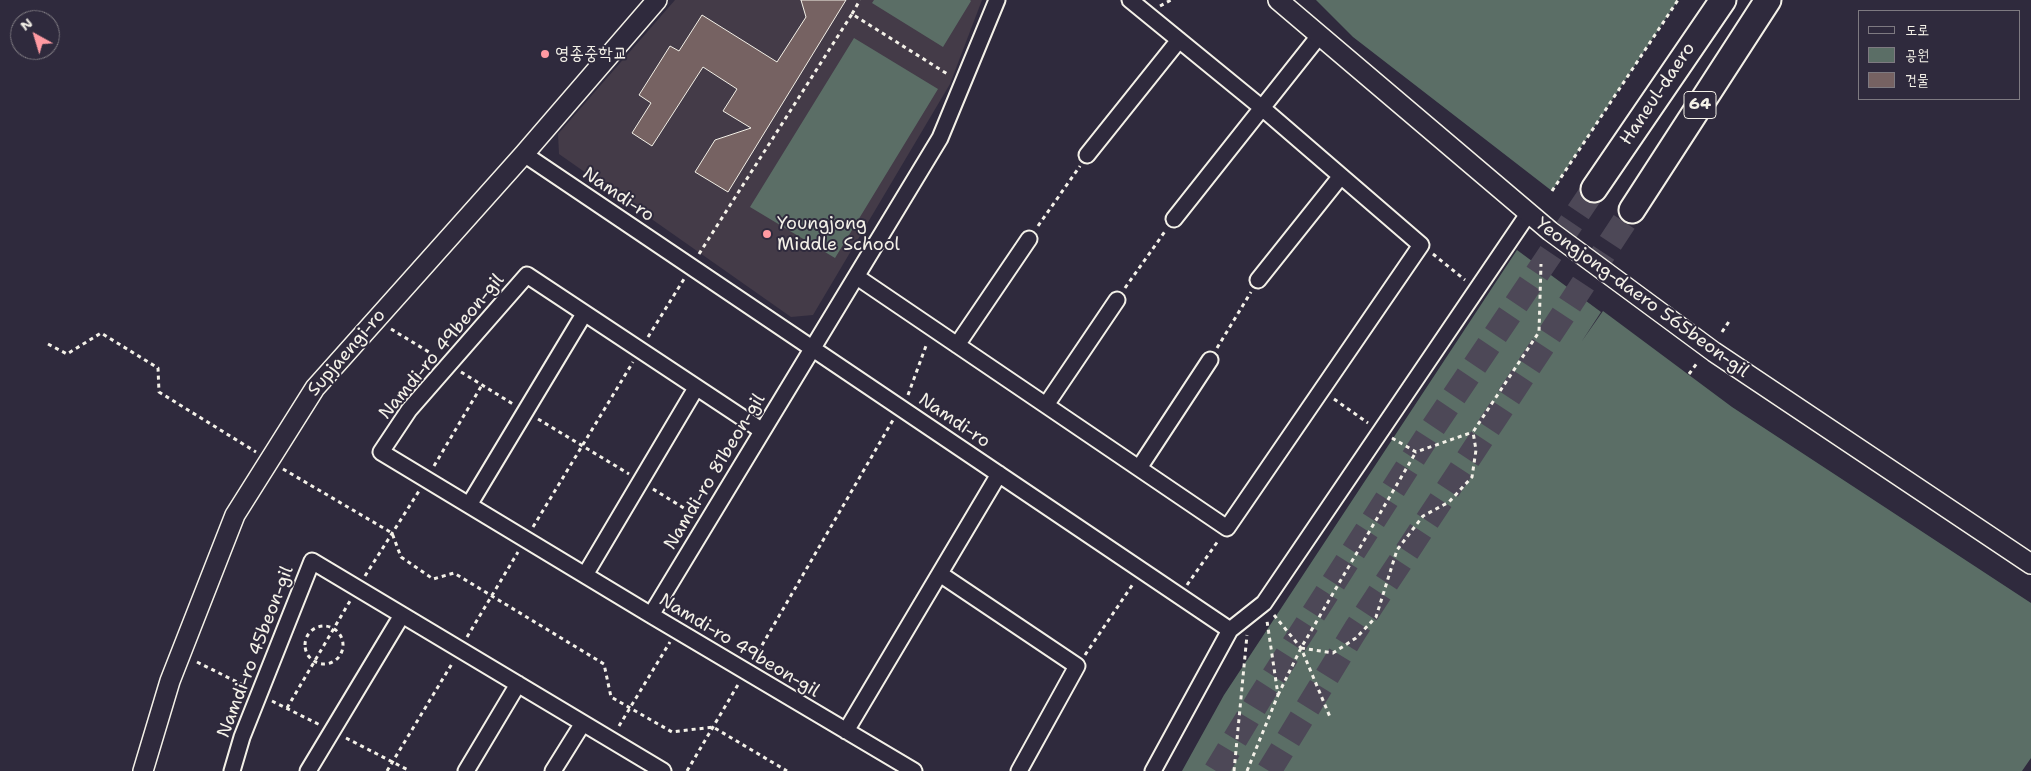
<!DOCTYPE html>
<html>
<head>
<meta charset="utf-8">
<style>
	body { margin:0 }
	#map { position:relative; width:2031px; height:771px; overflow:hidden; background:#2f2a3d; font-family:"Shantell Sans","Poor Story",sans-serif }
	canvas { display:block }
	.legend { position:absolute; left:1858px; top:10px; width:162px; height:90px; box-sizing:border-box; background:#2f2a3d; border:1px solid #7e7a81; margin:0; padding:6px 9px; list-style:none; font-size:15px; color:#f4f1e8 }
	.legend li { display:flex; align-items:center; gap:10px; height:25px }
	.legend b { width:25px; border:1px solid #7e7a81 }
	.north { position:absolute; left:10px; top:10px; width:50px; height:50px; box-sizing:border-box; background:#2f2a3d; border:1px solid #7e7a81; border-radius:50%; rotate:321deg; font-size:14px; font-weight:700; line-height:20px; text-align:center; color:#f4f1e8 }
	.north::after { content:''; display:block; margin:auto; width:18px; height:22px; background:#ff9aa2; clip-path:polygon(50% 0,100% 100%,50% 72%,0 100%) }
</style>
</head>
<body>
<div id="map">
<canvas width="2031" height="771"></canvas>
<ul class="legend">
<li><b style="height:6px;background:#2f2a3d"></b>도로</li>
<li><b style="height:14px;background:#5b6e66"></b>공원</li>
<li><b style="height:14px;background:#766262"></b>건물</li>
</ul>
<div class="north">N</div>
</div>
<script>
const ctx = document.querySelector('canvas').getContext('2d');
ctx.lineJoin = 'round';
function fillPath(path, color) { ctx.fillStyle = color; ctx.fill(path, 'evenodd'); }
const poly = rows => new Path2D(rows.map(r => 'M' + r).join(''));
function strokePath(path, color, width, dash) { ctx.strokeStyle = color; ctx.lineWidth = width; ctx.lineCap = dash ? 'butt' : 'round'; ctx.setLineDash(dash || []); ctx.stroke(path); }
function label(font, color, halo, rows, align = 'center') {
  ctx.font = font + ' "Shantell Sans","Poor Story",sans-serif'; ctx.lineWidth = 4; ctx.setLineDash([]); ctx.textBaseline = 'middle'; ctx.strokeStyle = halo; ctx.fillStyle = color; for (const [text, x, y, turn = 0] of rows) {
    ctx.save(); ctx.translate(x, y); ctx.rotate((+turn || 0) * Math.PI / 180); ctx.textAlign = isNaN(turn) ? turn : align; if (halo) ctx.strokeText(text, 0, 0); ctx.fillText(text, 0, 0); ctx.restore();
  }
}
fillPath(poly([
	[675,0,982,0,950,84,813,315,791,317,559,154,558,134]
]), '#443b48');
fillPath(poly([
	[874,0,970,0,971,1,943,47,872,3],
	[1316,0,1678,0,1552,191,1353,37],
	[854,38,938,89,835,258,750,207],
	[1517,250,1601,312,1582,341,1603,311,1732,407,2031,603,2031,758,2022,771,1182,771,1224,695]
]), '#5b6e66');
const building = poly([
	[801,0,846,0,728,192,695,172,715,140,751,128,723,111,737,89,703,67,652,146,632,133,651,103,639,95,670,46,679,51,702,15,777,62,806,17,801,0]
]);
fillPath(building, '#766262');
strokePath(building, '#f4f1e8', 1);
strokePath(poly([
	[1216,771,1261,696,1428,435,1594,189],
	[1269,771,1356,629,1632,210]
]), '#4d4857', 25, [25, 12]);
const minor = poly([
	[524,154,1230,630,1153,771],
	[1087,155,1179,40],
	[1174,219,1319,36],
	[857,277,1227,528,1421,245,1261,107,1130,0],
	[1258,280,1341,176],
	[957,345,1029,239],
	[1046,405,1117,300],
	[761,430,527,275,409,410,381,452,651,615,914,771],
	[1139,468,1210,360],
	[469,505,584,314],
	[940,574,1077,666,1019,771],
	[585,575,696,388],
	[651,615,940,138,997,0],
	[1230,630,1264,603,1528,214],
	[846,731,999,474],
	[232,771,242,737,312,561,663,771],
	[308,771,402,615],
	[466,771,518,684],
	[553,771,583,723]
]);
const tertiary = poly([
	[1278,0,1550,231,1714,352,2031,564],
	[143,771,170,681,235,515,315,388,524,154,657,0]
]);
const trunk = poly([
	[1594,189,1723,0],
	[1632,210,1768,0]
]);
strokePath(minor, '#f4f1e8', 19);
strokePath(tertiary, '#f4f1e8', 22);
strokePath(trunk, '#f4f1e8', 29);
strokePath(poly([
	[1160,6,1171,0],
	[852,14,860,0],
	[1552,191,1678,0],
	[1038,226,1080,166],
	[699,254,852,14,949,75],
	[1433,254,1465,280],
	[1125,288,1166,230],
	[391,329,437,357],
	[1722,332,1730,320],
	[648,337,684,279],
	[48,344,67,354,101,333,158,368,159,392,256,452],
	[1217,348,1251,292],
	[461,372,513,404],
	[1689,374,1697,363],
	[908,395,927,343],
	[1334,399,1368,423],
	[538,419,629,474],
	[1392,438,1416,452,1473,432],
	[434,466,482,385],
	[283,469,392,533,401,557,433,579,454,573,604,664,611,697,672,732,713,727,787,771],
	[653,489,695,515],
	[533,527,633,362],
	[365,576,419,491],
	[1187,585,1218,541],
	[1274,615,1301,648,1330,717],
	'305 645a19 19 0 1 1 38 0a19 19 0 1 1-38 0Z',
	[467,637,518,552],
	[1301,648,1333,653,1356,638,1376,617,1397,550,1423,516,1449,502,1472,477,1476,450,1473,432,1539,332,1541,264],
	[1085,655,1133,584],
	[754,659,893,420],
	[197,662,247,687],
	[1278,695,1301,648,1416,452],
	[272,701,320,725],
	[287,708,350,601],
	[619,726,670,642],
	[346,738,410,771],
	[387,771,453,662],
	[687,771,739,683],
	[1234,771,1247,635],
	[1247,771,1278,695,1267,621]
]), '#f4f1e8', 3, [4, 4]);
strokePath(minor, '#2f2a3d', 15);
strokePath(tertiary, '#2f2a3d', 19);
strokePath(trunk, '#2f2a3d', 25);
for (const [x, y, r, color] of [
	[545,54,5,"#ff9aa2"],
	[767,234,5,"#ff9aa2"]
]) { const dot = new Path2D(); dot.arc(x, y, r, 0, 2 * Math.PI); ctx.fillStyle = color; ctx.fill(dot); strokePath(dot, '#2f2a3d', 2); }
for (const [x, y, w] of [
	[1700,105,32]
]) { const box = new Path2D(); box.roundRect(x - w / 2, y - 13.5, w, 27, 4); ctx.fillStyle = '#2f2a3d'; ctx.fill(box); strokePath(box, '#f4f1e8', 1); }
label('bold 16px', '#f4f1e8', null, [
	["64",1700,105]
]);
label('18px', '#f4f1e8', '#2f2a3d', [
	["영종중학교",555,54],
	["Youngjong",777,224],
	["Middle School",777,245]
], 'left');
label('18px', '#f4f1e8', '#2f2a3d', [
	["Haneul-daero",1658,94,-56],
	["Namdi-ro",618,195,34],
	["Yeongjong-daero 565beon-gil",1642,298,36],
	["Namdi-ro 49beon-gil",442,347,-50],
	["Supjaengi-ro",347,353,-49],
	["Namdi-ro",954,421,34],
	["Namdi-ro 81beon-gil",715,472,-59],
	["Namdi-ro 49beon-gil",739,646,31],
	["Namdi-ro 45beon-gil",256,652,-69]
]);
</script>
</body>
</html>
